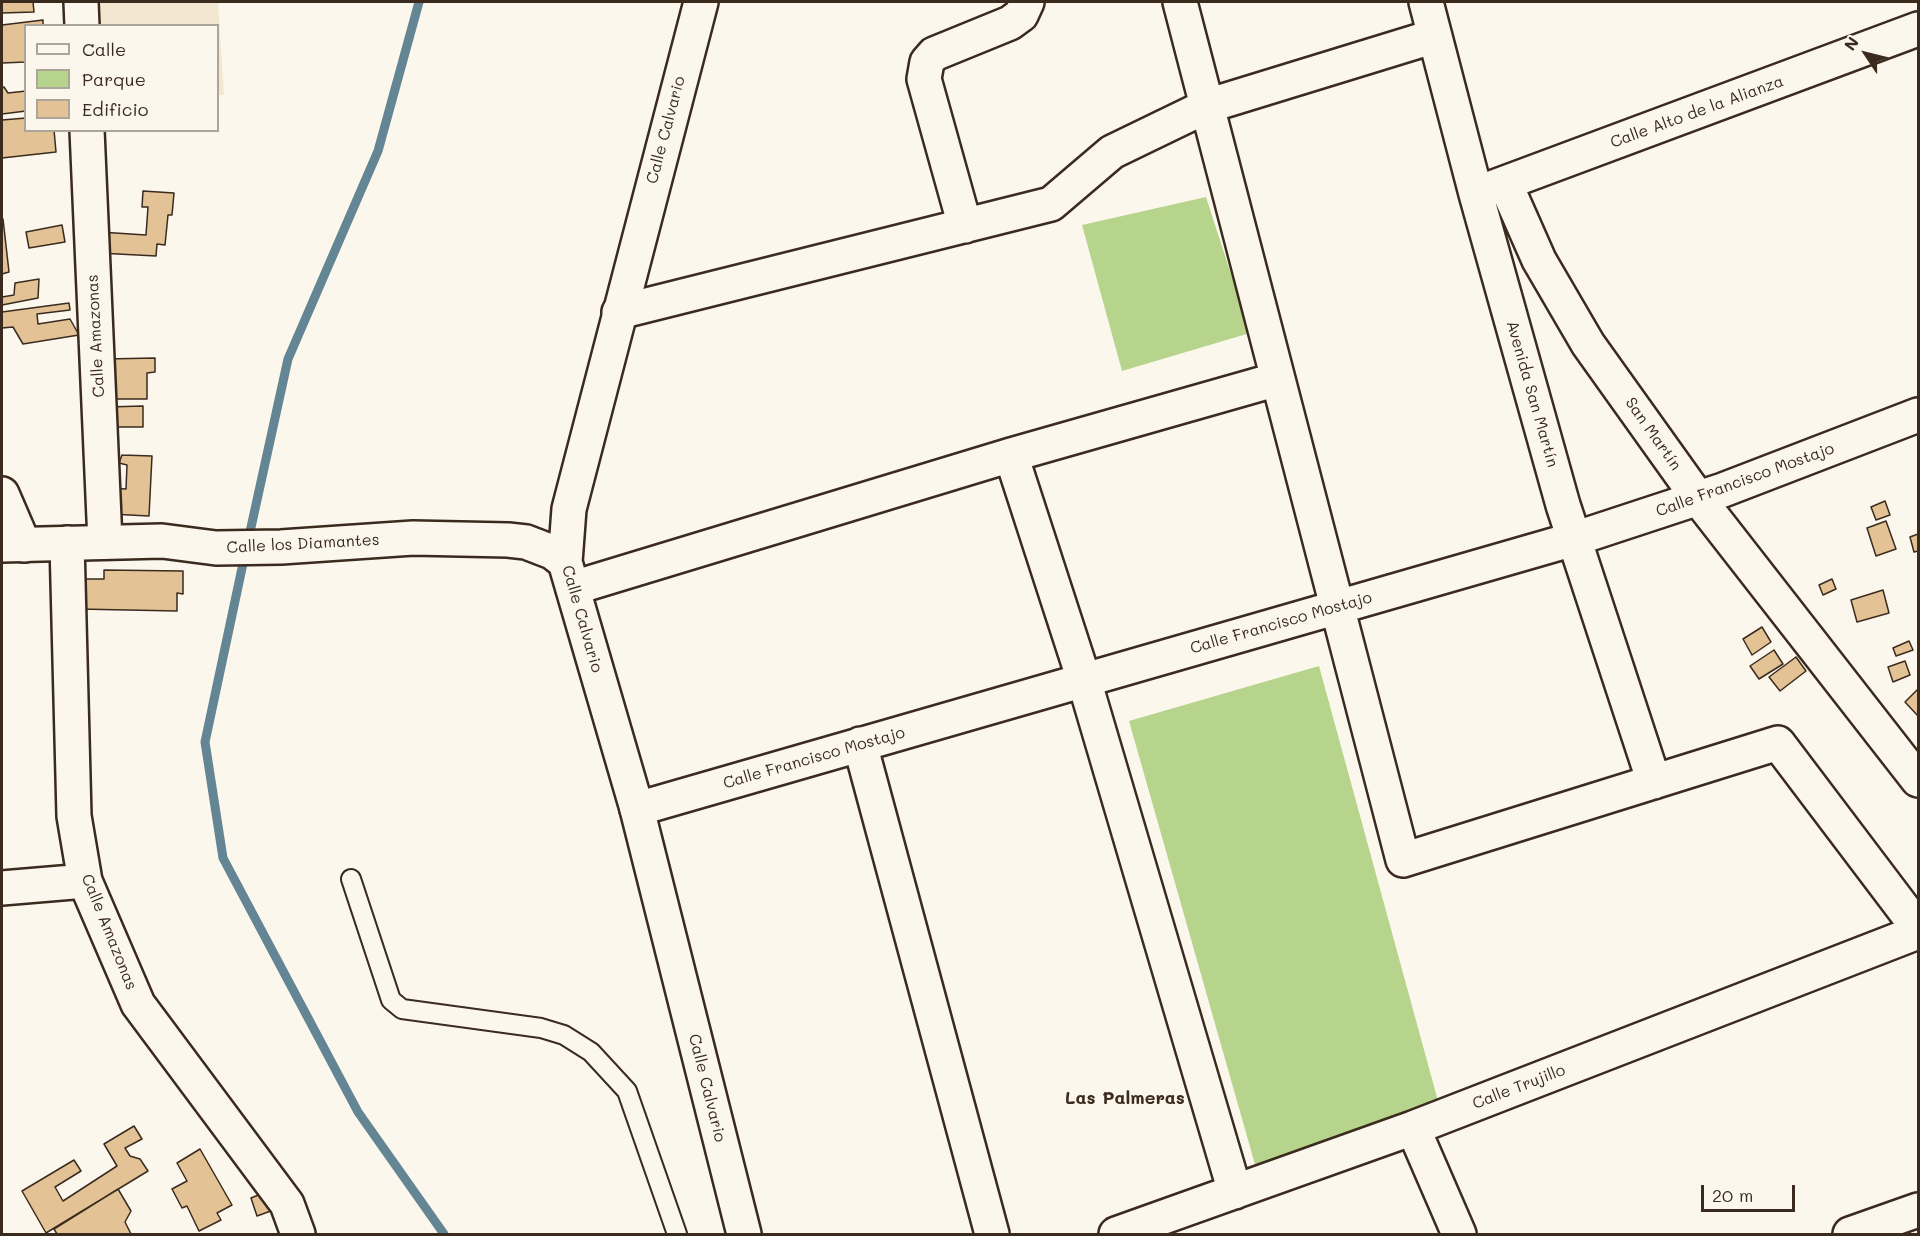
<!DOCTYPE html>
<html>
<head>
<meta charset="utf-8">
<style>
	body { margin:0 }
	#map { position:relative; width:1920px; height:1236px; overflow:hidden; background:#fbf7ec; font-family:Mali,sans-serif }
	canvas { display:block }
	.frame { position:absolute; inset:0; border:3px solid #3b2a1e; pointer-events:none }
	.legend { position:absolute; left:24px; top:24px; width:195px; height:108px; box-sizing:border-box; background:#fbf7ec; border:2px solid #aea59a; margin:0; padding:8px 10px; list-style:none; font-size:18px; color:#3b2a1e }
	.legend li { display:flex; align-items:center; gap:12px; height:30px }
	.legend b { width:30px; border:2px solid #aea59a }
	.north { position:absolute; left:1836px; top:24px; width:60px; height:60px; -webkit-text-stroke:4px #fbf7ec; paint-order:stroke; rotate:305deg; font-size:16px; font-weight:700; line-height:24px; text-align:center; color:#3b2a1e }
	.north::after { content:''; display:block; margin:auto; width:21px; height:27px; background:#3b2a1e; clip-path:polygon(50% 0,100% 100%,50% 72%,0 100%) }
	.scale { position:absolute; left:1701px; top:1185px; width:94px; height:27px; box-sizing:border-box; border:3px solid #3b2a1e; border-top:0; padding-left:8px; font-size:18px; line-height:21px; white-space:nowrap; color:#3b2a1e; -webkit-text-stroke:4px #fbf7ec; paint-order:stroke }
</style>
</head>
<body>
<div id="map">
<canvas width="1920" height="1236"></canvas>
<div class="frame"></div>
<ul class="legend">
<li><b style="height:8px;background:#fbf7ec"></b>Calle</li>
<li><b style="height:16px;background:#b7d48c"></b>Parque</li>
<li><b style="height:16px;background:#e3c395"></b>Edificio</li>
</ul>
<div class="north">N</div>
<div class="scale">20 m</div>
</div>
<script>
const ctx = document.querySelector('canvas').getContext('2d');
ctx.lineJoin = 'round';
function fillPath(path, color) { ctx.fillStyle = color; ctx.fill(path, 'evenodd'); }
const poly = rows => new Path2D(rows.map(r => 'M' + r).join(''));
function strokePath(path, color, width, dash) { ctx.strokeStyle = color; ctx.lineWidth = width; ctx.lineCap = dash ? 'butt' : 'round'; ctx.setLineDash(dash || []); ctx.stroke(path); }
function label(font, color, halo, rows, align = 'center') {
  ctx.font = font + ' Mali,sans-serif'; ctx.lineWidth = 5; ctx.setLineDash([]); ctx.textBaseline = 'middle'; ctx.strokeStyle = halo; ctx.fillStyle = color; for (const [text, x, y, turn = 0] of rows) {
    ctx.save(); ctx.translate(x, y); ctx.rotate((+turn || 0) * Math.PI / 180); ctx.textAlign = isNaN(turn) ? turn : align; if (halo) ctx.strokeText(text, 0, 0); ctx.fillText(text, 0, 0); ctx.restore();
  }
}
fillPath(poly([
	[99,2,218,2,224,95,218,95,218,26,101,25]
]), '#f4e7d2');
fillPath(poly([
	[1206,197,1250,333,1122,371,1082,225],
	[1319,666,1438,1101,1256,1168,1129,721]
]), '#b7d48c');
strokePath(poly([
	[248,541,288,359,378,151,419,2],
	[245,554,205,742,223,858,358,1112,444,1234]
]), '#648593', 9);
const building = poly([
	[2,2,33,2,34,12,2,13,2,2],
	[43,20,43,26,26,26,26,62,2,63,2,25,43,20],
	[4,87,8,93,26,91,26,111,2,114,2,88,4,87],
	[26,118,26,130,54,130,56,152,2,158,2,120,26,118],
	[143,191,174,193,172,215,168,215,165,245,157,244,156,256,99,253,100,232,146,235,148,207,142,207,143,191],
	[3,219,9,272,2,274,2,220,3,219],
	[62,225,65,242,29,248,26,232,62,225],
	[39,279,38,298,2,305,2,297,14,295,15,283,39,279],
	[69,303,70,310,37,314,38,324,70,319,79,335,23,344,13,327,2,328,2,312,69,303],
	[155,358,155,372,147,373,147,399,104,399,105,359,155,358],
	[143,406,143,427,108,427,107,407,143,406],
	[122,455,152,456,149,516,110,514,111,488,126,489,127,465,119,463,122,455],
	[1885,501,1890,515,1876,520,1871,507,1885,501],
	[1886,521,1896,549,1876,556,1867,528,1886,521],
	[1918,534,1918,551,1914,552,1910,537,1918,534],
	[104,570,183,571,183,594,177,593,177,611,78,609,79,579,104,579,104,570],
	[1832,579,1836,589,1823,595,1819,585,1832,579],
	[1883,590,1889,613,1857,622,1851,600,1883,590],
	[1762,627,1771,642,1752,655,1743,639,1762,627],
	[1909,641,1913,650,1896,656,1893,648,1909,641],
	[1774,650,1783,664,1759,679,1750,666,1774,650],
	[1796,657,1806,671,1780,691,1769,677,1796,657],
	[1905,661,1910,675,1893,682,1888,667,1905,661],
	[1918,689,1918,716,1905,702,1918,689],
	[134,1126,142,1139,125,1148,130,1156,140,1159,148,1171,46,1233,22,1191,74,1160,81,1171,55,1187,63,1201,117,1166,104,1144,134,1126],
	[200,1149,232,1205,217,1213,221,1220,199,1231,187,1206,182,1208,172,1189,187,1181,177,1163,200,1149],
	[118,1189,131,1211,125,1222,131,1234,57,1234,54,1229,118,1189],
	[273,1189,279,1208,257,1216,251,1198,273,1189]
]);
fillPath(building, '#e3c395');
strokePath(building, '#3b2a1e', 1.5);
const service = poly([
	[351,879,391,1000,402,1009,541,1028,564,1035,591,1052,627,1091,677,1234]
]);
const minor = poly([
	[81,2,82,26],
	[1180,2,1403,860,1778,743,1918,928],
	[1426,2,1476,194,1563,505,1654,782],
	[87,130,105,542],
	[1505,183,1539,260,1588,344,1698,498,1918,780],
	[1486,190,1918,29],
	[965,226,924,79,927,62,934,54,1010,23,1021,15,1027,2],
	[619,312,1051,204,1112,152,1207,106,1435,36],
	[1011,455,1084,680,1235,1192],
	[2,494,24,545],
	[67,543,74,816,85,881,138,1004,287,1204,298,1234],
	[573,588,1011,455,1278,379],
	[860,744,992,1234],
	[637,809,1574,539,1723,490,1918,415],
	[2,888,85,881],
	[1413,1128,1459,1234],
	[1116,1234,1413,1128,1918,932],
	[1850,1234,1918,1210]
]);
const tertiary = poly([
	[701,2,569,509,565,562,637,809,744,1234],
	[2,545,162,541,216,548,281,547,413,538,508,540,526,542,552,552,565,562]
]);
strokePath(service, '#3b2a1e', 22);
strokePath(minor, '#3b2a1e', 38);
strokePath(tertiary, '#3b2a1e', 38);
strokePath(service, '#fbf7ec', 18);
strokePath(minor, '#fbf7ec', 33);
strokePath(tertiary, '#fbf7ec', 33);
label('16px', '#3b2a1e', '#fbf7ec', [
	["Calle Alto de la Alianza",1697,112,-20],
	["Calle Calvario",666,130,-75],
	["Calle Amazonas",96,336,-93],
	["Avenida San Martín",1532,394,74],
	["San Martín",1653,434,55],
	["Calle Francisco Mostajo",1745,480,-20],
	["Calle los Diamantes",303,544,-3],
	["Calle Calvario",582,619,74],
	["Calle Francisco Mostajo",1281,623,-16],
	["Calle Francisco Mostajo",814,758,-16],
	["Calle Amazonas",109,932,68],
	["Calle Trujillo",1519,1087,-21],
	["Calle Calvario",707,1088,76]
]);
label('bold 18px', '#3b2a1e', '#fbf7ec', [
	["Las Palmeras",1125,1098]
]);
</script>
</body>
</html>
